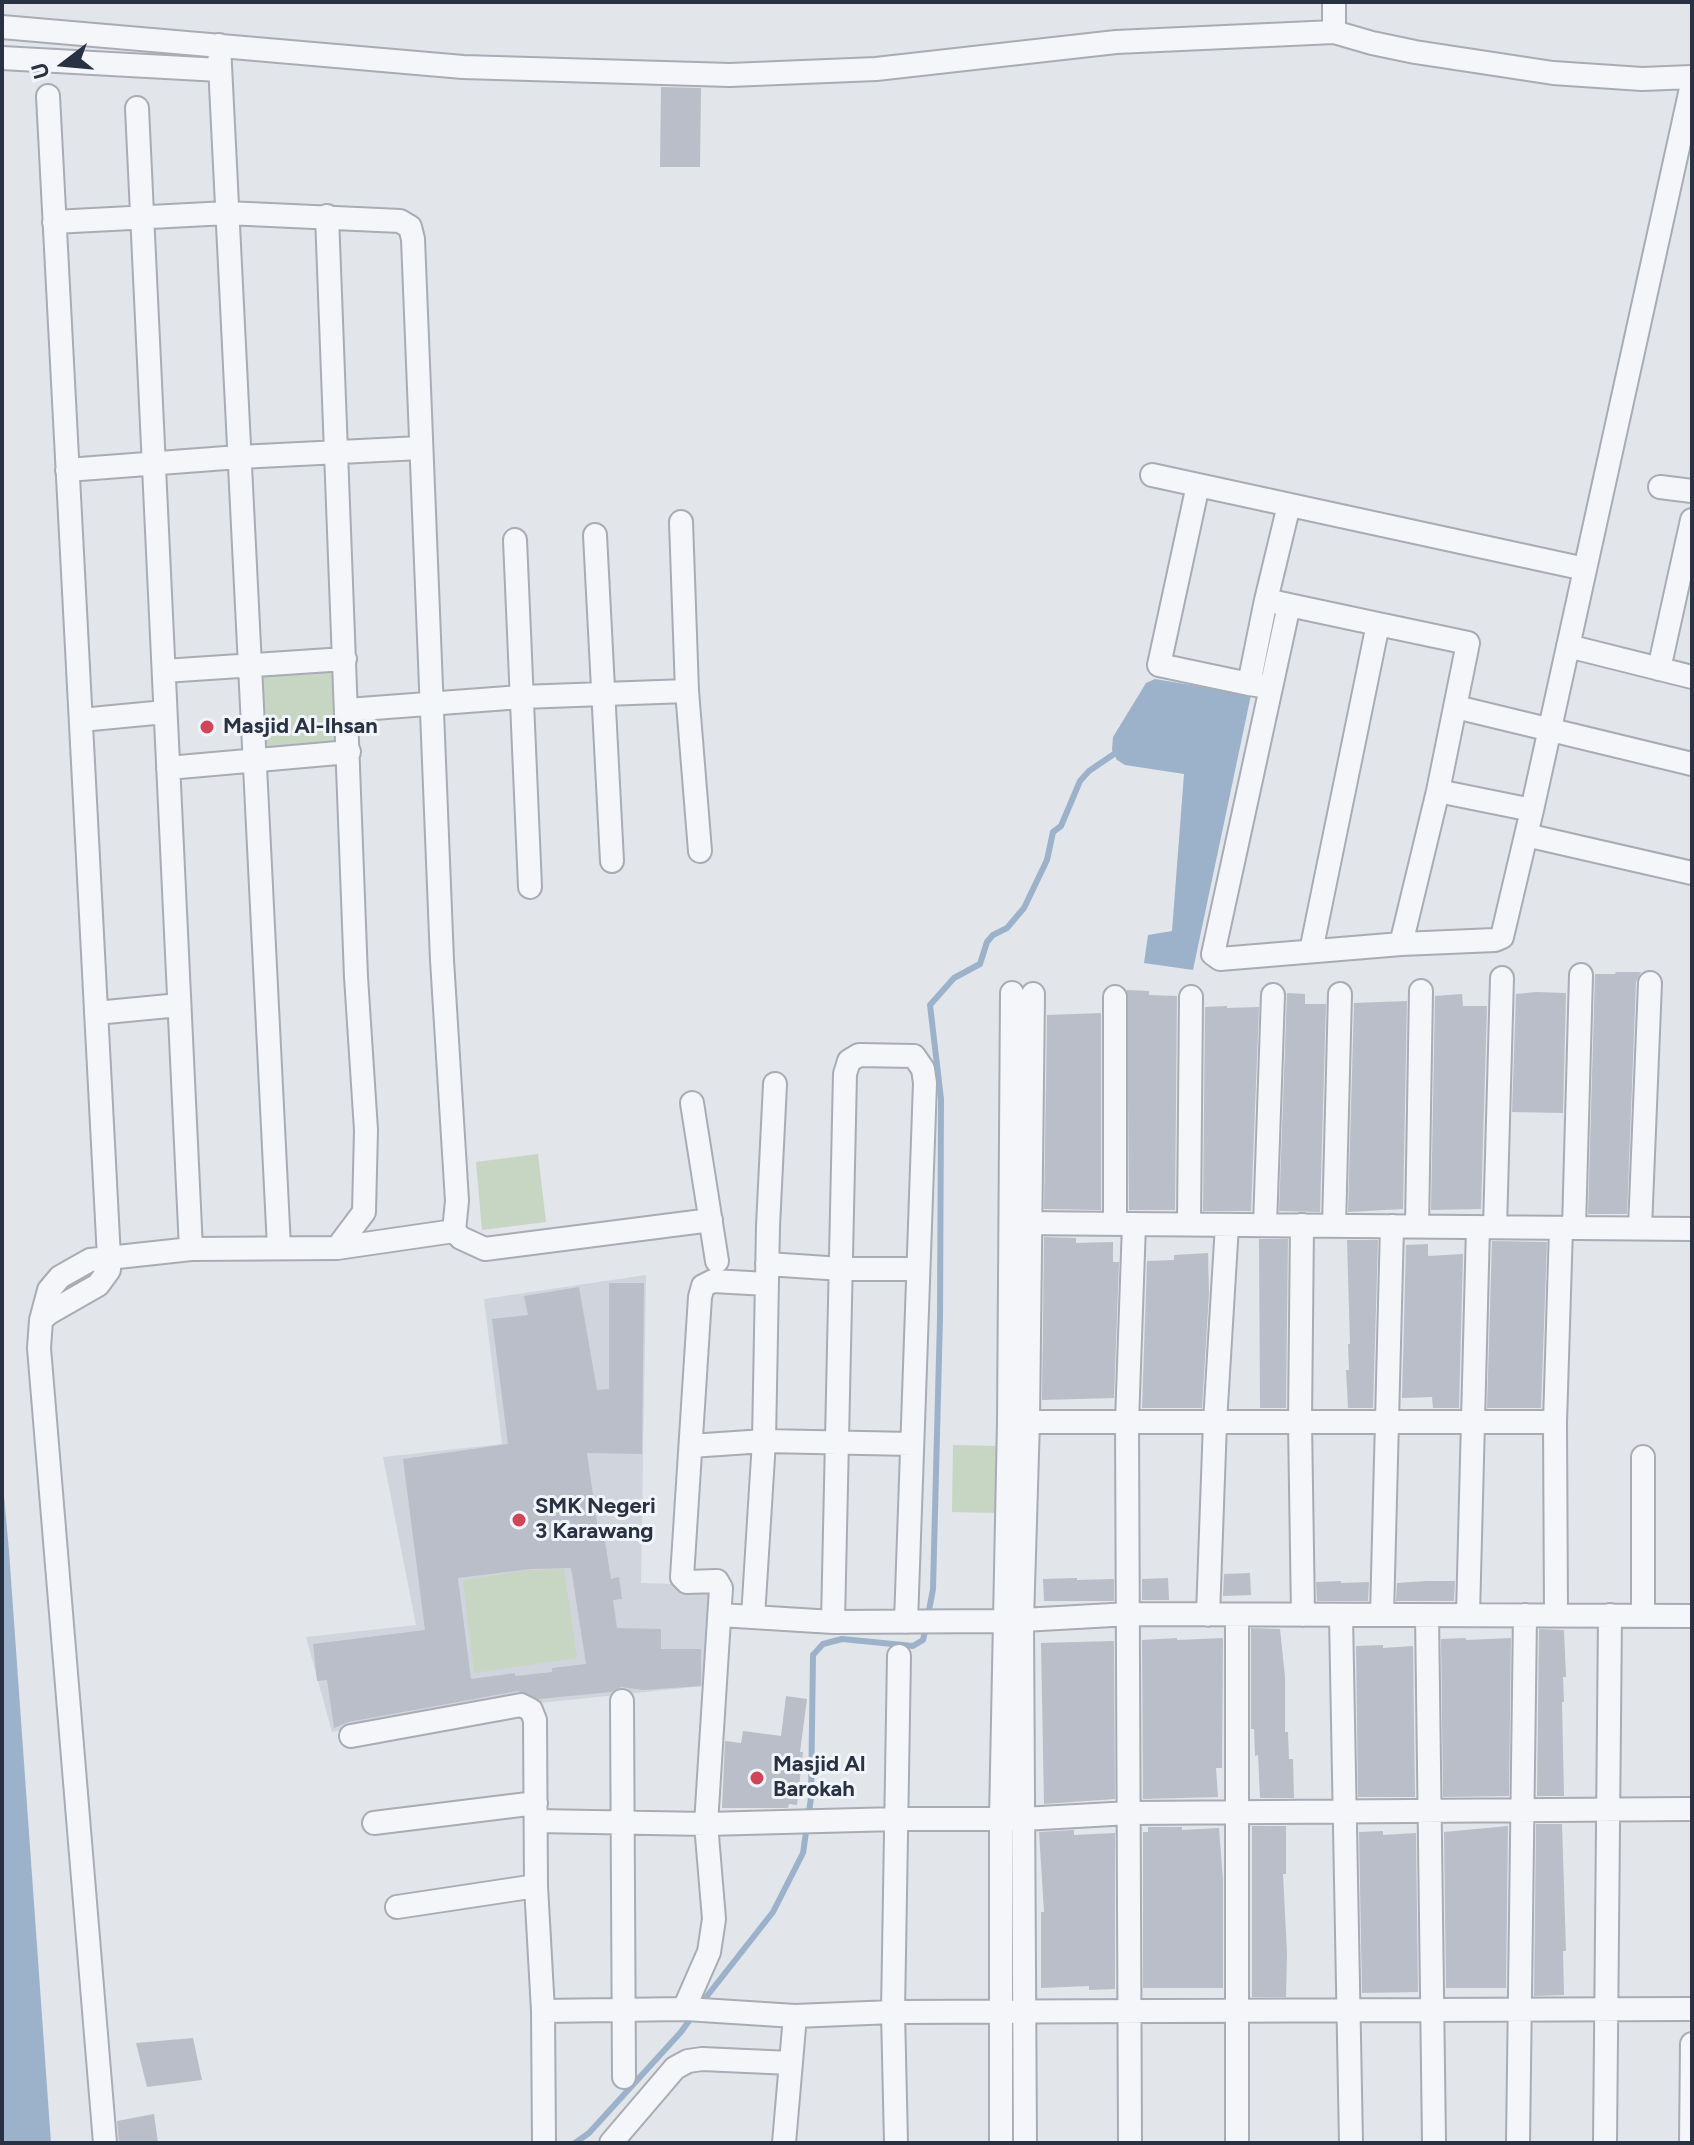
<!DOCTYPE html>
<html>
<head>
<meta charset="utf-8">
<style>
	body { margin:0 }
	#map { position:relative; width:1694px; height:2145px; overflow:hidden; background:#e2e5ea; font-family:Figtree,sans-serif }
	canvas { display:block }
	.frame { position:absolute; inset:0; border:4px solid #293243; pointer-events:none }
	.north { position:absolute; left:24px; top:24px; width:80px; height:80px; -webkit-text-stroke:6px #f1f4f8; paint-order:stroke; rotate:254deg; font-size:22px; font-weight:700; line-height:32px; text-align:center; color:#293243 }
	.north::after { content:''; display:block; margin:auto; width:28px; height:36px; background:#293243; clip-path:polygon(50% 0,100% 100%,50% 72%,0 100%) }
</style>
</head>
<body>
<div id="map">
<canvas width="1694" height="2145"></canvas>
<div class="frame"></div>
<div class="north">U</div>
</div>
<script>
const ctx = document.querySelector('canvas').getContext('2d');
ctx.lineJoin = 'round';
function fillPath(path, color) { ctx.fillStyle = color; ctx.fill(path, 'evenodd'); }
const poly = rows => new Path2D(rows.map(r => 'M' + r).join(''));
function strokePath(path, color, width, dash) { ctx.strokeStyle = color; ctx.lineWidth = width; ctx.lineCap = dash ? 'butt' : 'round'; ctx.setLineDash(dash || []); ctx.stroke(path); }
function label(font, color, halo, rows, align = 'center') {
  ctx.font = font + ' Figtree,sans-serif'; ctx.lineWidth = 6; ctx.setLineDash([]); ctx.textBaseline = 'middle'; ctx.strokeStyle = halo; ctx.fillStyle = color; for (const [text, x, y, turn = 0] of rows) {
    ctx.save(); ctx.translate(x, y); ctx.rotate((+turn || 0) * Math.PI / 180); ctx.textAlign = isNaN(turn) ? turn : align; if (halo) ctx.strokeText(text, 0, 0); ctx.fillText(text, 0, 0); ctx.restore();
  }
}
fillPath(poly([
	[646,1275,641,1583,672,1584,711,1590,703,1686,521,1705,332,1732,306,1637,416,1625,383,1457,502,1444,484,1299]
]), '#d0d4dd');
fillPath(poly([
	[345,659,349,752,254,760,249,666],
	[538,1154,546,1222,482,1230,476,1162],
	[953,1445,997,1446,996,1513,952,1512],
	[564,1569,577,1658,474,1673,463,1580,527,1570]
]), '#c7d5c3');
fillPath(poly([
	[1155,679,1251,695,1193,970,1144,963,1148,935,1172,931,1184,774,1125,765,1117,760,1112,750,1113,737,1146,683],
	[2,1474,9,1551,51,2143,2,2143]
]), '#9cb2cb');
strokePath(poly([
	[928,1616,933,1589,940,1318,941,1099,930,1005,954,978,980,964,987,942,993,935,1007,928,1024,908,1047,860,1053,832,1061,826,1080,781,1089,771,1114,754],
	[700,2005,773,1912,803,1853,811,1798,813,1655,823,1644,842,1639,913,1646,923,1640,926,1627],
	[575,2143,589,2133,681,2032,694,2014]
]), '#9cb2cb', 6);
fillPath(poly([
	[661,87,701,88,700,167,660,167],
	[1616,972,1641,972,1636,982,1627,1214,1588,1214,1595,974,1615,974],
	[1127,990,1149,991,1149,995,1177,996,1175,1210,1129,1210],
	[1536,992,1566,993,1563,1113,1512,1112,1516,994],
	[1287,993,1305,994,1305,1004,1326,1004,1320,1212,1279,1211],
	[1462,994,1463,1006,1487,1006,1481,1209,1431,1210,1435,996],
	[1407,1001,1403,1209,1348,1212,1354,1003],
	[1227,1006,1227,1008,1259,1007,1251,1211,1203,1211,1205,1007],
	[1101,1013,1101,1210,1044,1209,1047,1015],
	[1044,1237,1076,1238,1076,1243,1113,1242,1113,1262,1119,1262,1114,1398,1042,1400],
	[1259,1239,1288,1239,1286,1408,1260,1408],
	[1347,1240,1378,1240,1373,1408,1348,1408,1346,1370,1349,1370,1348,1344,1350,1344],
	[1492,1241,1547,1242,1541,1408,1487,1408],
	[1428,1244,1428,1256,1463,1254,1459,1408,1433,1408,1432,1397,1402,1398,1406,1245],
	[1208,1253,1209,1293,1202,1408,1142,1408,1147,1261,1174,1260,1174,1255],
	[609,1283,644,1283,642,1454,587,1453,599,1536,604,1535,611,1579,619,1577,622,1599,613,1600,617,1628,661,1629,661,1649,701,1649,701,1686,643,1690,621,1687,611,1692,539,1699,518,1691,348,1722,334,1728,327,1680,317,1681,313,1644,425,1630,403,1459,508,1444,492,1319,528,1315,524,1296,579,1287,597,1390,609,1389],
	[571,1568,586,1664,552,1668,552,1672,515,1676,515,1673,471,1679,458,1578,531,1569],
	[1250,1573,1251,1595,1223,1596,1224,1574],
	[1077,1578,1077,1580,1114,1579,1114,1601,1044,1601,1043,1579],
	[1168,1578,1169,1600,1142,1600,1142,1579],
	[1341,1581,1341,1583,1369,1582,1368,1601,1317,1601,1316,1582],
	[1426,1581,1455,1581,1454,1601,1396,1601,1397,1583],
	[1251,1628,1280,1629,1285,1677,1285,1732,1288,1732,1289,1759,1293,1759,1294,1798,1260,1798,1258,1755,1255,1756,1254,1729,1251,1729],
	[1539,1629,1564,1630,1566,1677,1563,1677,1564,1702,1562,1702,1564,1796,1537,1796],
	[1177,1638,1177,1640,1223,1638,1222,1768,1216,1768,1218,1797,1143,1799,1142,1640],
	[1466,1638,1466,1640,1511,1638,1509,1796,1443,1797,1441,1639],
	[1114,1641,1115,1799,1044,1804,1041,1643],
	[1383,1645,1383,1648,1413,1646,1415,1797,1358,1797,1356,1646],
	[786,1696,807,1699,800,1752,803,1752,797,1805,789,1804,788,1808,722,1808,725,1741,741,1743,743,1731,781,1736],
	[1536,1824,1562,1824,1566,1951,1563,1951,1564,1995,1534,1996],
	[1252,1826,1286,1826,1286,1874,1283,1874,1287,1953,1286,1997,1252,1997],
	[1508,1826,1506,1988,1446,1988,1444,1832],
	[1148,1827,1182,1827,1182,1830,1219,1828,1223,1880,1223,1988,1143,1988,1143,1832,1148,1832],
	[1074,1830,1074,1835,1115,1833,1115,1989,1089,1990,1089,1986,1041,1988,1041,1912,1044,1912,1039,1832],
	[1383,1831,1383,1835,1416,1833,1418,1992,1362,1993,1359,1832],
	[193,2038,202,2080,147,2087,136,2043],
	[154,2114,158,2143,119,2143,117,2121]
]), '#b9bec8');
const minor = poly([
	[2,27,463,67,730,75,876,69,1116,42,1334,32,1372,43,1415,52,1553,73,1642,79,1692,77],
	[1334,32,1334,2],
	[219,45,279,1247],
	[2,58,220,70],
	[137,108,191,1249],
	[327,216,356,977,366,1130,364,1212,337,1248],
	[54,222,227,213,400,221,410,227,413,239,442,960,457,1201,454,1231,337,1248,191,1249,90,1260,60,1277,49,1290,41,1320,39,1348,105,2143],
	[67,470,239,457,420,448],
	[1152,475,1585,569],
	[1198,485,1159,665,1249,684],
	[1660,487,1692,491],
	[1289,505,1266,600,1289,605,1213,954,1220,959,1401,944,1495,940,1502,937,1532,810,1692,84],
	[681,522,687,691,700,851],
	[595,535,612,861],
	[515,540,530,887],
	[1289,605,1378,624],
	[1568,646,1692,677],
	[1659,669,1692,520],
	[164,671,345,659],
	[1263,686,1249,684,1266,600],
	[1456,707,1692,764],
	[347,710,521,697,687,691],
	[81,720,165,712],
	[168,768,349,752],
	[1438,791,1532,810],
	[1526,835,1692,873],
	[1311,951,1378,624,1468,643,1438,791,1401,944],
	[96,1013,179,1005],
	[692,1103,717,1261],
	[1017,1223,1692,1229],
	[1115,1224,1115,997],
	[1189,1224,1191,997],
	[1265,1225,1273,995],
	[1302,1225,1300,1422,1303,1615],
	[1334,1226,1340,994],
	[1417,1226,1421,991],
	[1495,1227,1502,978],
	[1574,1228,1581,975],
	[1640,1228,1650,983],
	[454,1231,461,1238,485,1249,711,1220],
	[767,1264,842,1269,918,1269],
	[41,1320,49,1313,98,1285,109,1270,109,1258,48,96],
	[1016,1422,1555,1422],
	[691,1446,764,1441,912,1444],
	[1643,1457,1643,1616],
	[720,1615,833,1622,1005,1621,1130,1614,1692,1616],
	[1208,1615,1215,1422,1227,1225],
	[1382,1615,1392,1226],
	[1427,1615,1434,2143],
	[1468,1615,1478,1227],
	[1556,1615,1555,1422,1561,1228],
	[1341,1616,1351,2143],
	[753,1617,764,1441,768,1226,775,1084],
	[833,1622,845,1074,849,1061,859,1055,914,1056,923,1069,925,1083,906,1622],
	[622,1701,624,2077],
	[351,1736,521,1705,531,1710,535,1720,536,1886,543,2011,544,2143],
	[536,1821,706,1824,897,1819,1023,1819,1130,1813,1692,1809],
	[374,1823,536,1803],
	[397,1907,536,1886],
	[684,2009,709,1952,714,1919,706,1824,721,1588,717,1581,687,1582,682,1577,700,1297,703,1286,713,1281,767,1284],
	[543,2011,686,2009,795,2016,893,2012,1692,2009],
	[611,2143,675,2068,688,2061,702,2059,791,2063],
	[784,2143,795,2016],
	[896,2143,893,2012,899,1656],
	[1001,2143,1001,1819,1009,1422,1012,993],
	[1025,2143,1022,1620,1028,1421,1033,994],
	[1130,2143,1127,1422,1134,1224],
	[1237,2143,1237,1615],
	[1518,2143,1525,1615],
	[1605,2143,1610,1615],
	[1691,2143,1692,2044]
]);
strokePath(minor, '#a7acb5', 26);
strokePath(minor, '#f5f6f9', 22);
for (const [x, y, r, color] of [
	[207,727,8,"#d14558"],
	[519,1520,8,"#d14558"],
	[757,1778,8,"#d14558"]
]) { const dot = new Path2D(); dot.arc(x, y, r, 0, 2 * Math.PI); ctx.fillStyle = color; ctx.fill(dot); strokePath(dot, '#f1f4f8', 3); }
label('bold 22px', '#293243', '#f1f4f8', [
	["Masjid Al-Ihsan",223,727],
	["SMK Negeri",535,1507],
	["3 Karawang",535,1532],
	["Masjid Al",773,1765],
	["Barokah",773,1790]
], 'left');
</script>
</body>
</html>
